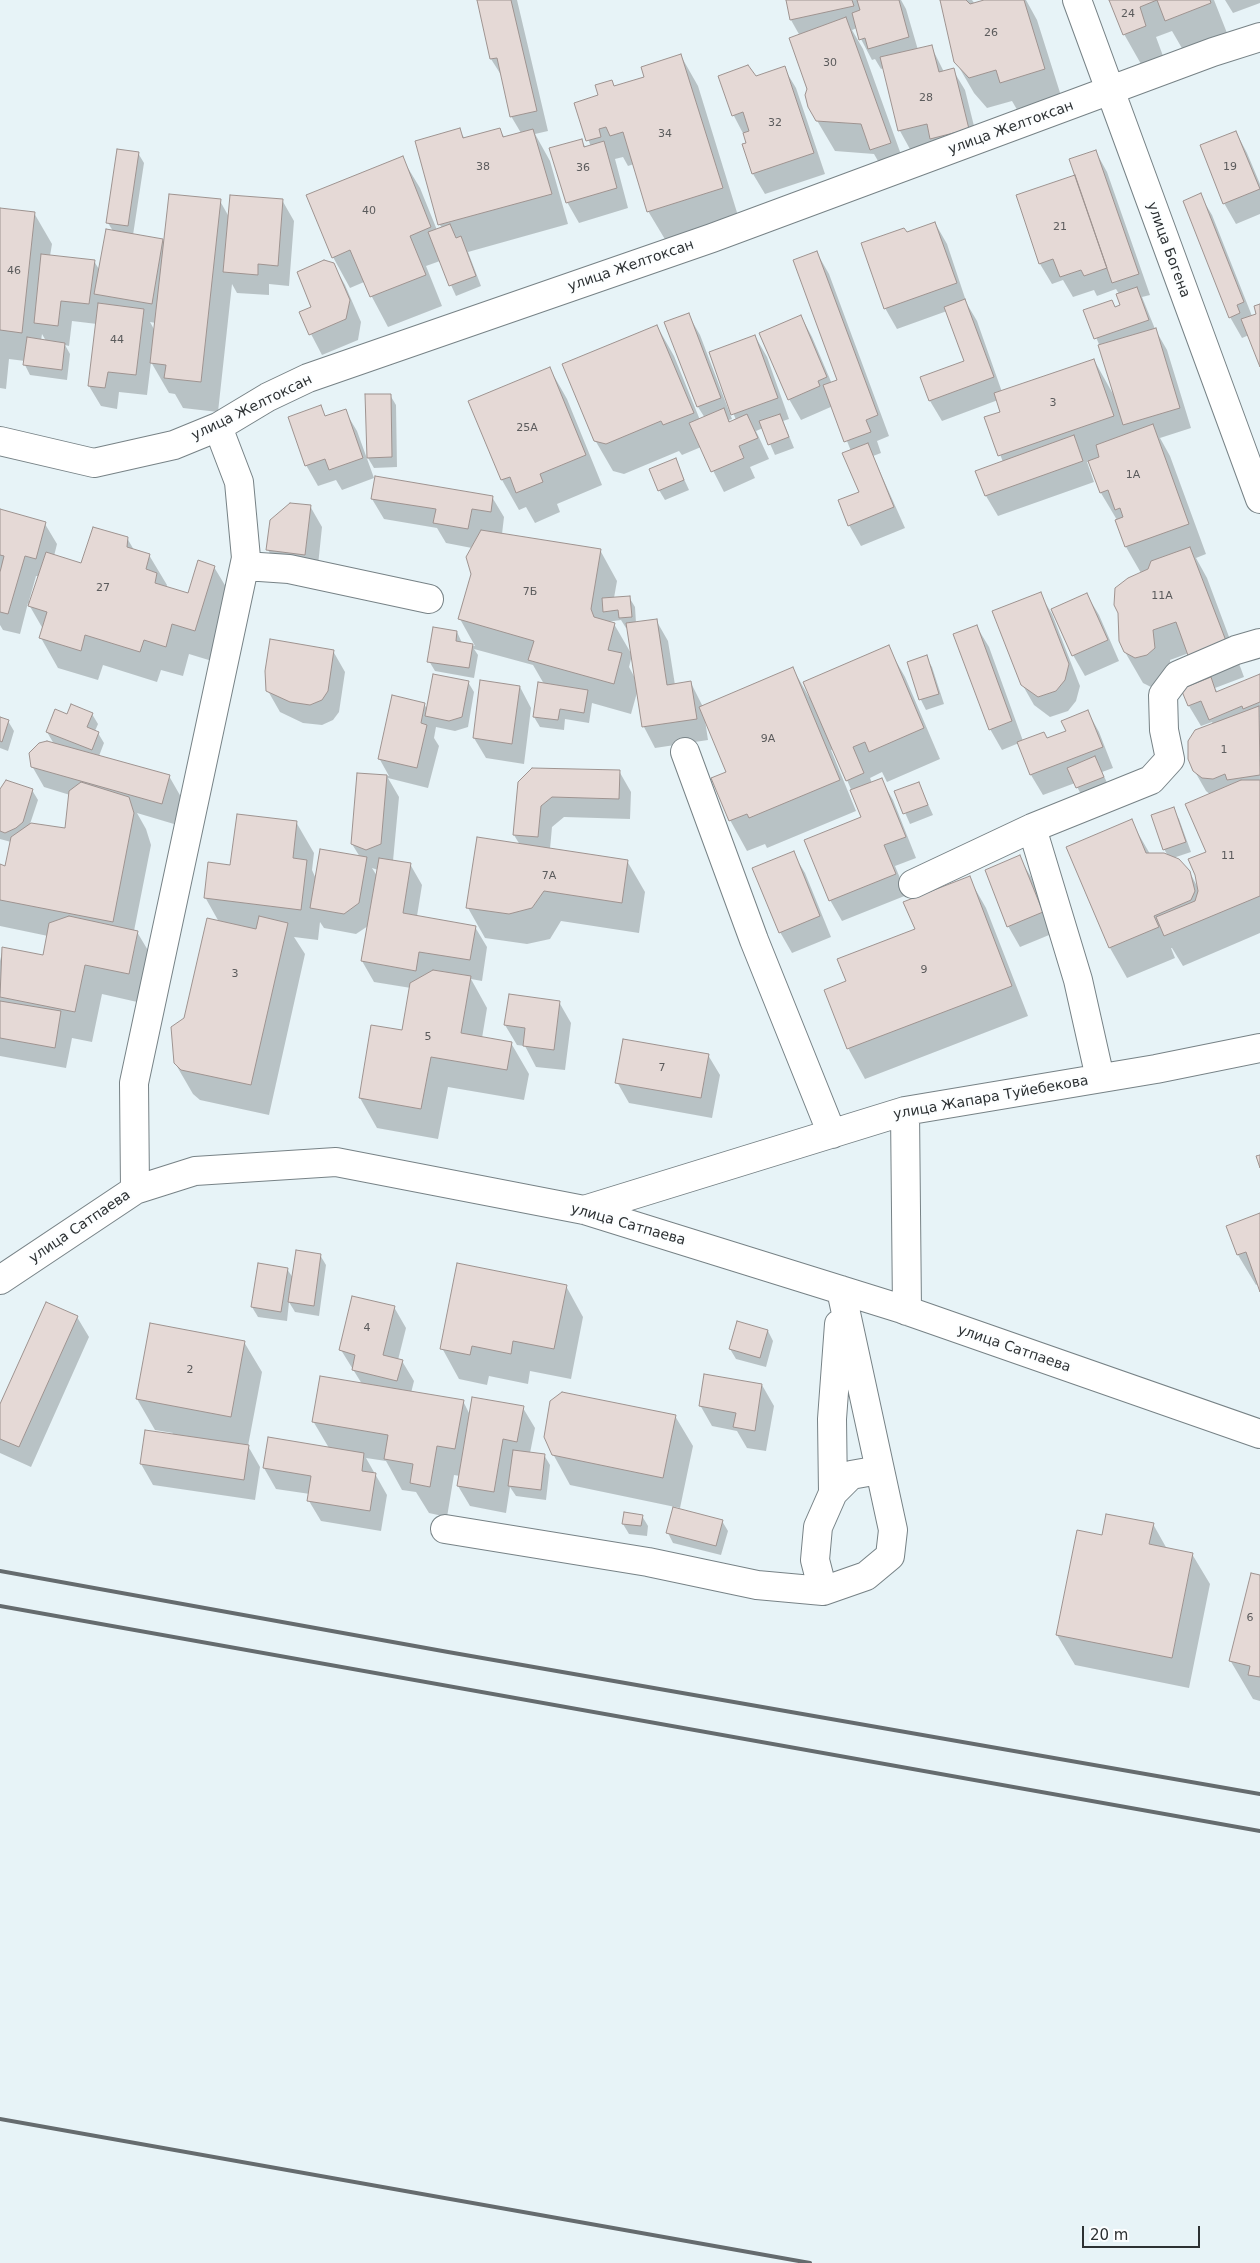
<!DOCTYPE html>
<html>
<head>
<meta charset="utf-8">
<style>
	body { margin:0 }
	#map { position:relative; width:1260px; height:2263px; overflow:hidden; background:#e7f3f7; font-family:"DejaVu Sans",sans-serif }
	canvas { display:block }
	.scale { position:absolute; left:1082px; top:2226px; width:118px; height:22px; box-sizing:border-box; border:2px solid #2d3133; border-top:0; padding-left:6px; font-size:15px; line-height:18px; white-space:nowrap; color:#2d3133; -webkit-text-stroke:4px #fcfeff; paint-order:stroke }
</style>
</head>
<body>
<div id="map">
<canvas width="1260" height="2263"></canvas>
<div class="scale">20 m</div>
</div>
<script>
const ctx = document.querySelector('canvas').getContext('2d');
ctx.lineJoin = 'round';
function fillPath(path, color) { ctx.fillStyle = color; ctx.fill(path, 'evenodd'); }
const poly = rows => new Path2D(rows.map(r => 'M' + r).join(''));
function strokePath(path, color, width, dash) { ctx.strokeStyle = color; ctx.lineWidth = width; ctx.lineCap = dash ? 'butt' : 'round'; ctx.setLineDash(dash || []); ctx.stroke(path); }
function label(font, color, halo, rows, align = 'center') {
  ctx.font = font + ' "DejaVu Sans",sans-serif'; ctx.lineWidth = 4.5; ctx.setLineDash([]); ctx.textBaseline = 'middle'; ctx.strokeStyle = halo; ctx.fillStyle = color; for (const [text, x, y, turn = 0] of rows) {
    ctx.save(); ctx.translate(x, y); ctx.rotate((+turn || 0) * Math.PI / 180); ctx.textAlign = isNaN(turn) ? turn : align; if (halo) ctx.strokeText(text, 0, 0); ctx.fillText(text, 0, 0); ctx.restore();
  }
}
fillPath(poly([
	[478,0,517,0,548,131,535,134,550,161,568,224,468,252,481,286,456,296,440,261,426,266,442,306,388,327,364,282,350,288,333,257,402,158,420,188,437,230,442,228,440,225,459,130,465,139,499,129,505,138,521,133,511,116,503,78,491,59],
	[787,0,901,0,906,9,918,50,931,46,944,72,953,70,965,90,980,150,911,151,900,131,884,68,881,69,875,59,872,60,861,39,857,28,852,30,863,49,908,174,889,180,874,154,835,151,809,107,800,36,791,20],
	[941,0,972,0,975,4,989,0,1026,0,1037,20,1062,99,1019,113,1012,101,987,108,974,93,956,62],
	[1111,0,1214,0,1227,33,1183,50,1172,31,1156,37,1163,56,1141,64,1124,34],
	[1225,0,1260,0,1260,3,1233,13],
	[681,56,698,86,739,219,666,241,648,211,634,164,628,166,623,157,615,159,628,208,579,223,567,202,581,140,586,148,591,147,576,104,599,96,615,87,645,78],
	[784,68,796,88,825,174,765,194,753,174,744,145,748,143,734,116,720,76,756,78],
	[1236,132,1247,153,1260,184,1260,214,1236,224,1224,203],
	[1096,152,1107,172,1150,295,1142,297,1155,329,1167,350,1191,428,1160,438,1170,456,1206,554,1196,558,1207,578,1244,677,1215,688,1218,693,1260,676,1260,933,1183,966,1172,948,1171,948,1175,958,1127,978,1110,948,1068,848,1131,821,1150,854,1168,856,1164,849,1173,809,1179,819,1191,852,1173,858,1189,871,1198,888,1207,853,1211,795,1206,791,1194,770,1213,724,1212,722,1201,726,1189,706,1204,682,1189,653,1170,660,1172,678,1153,688,1143,683,1125,652,1141,573,1126,547,1117,520,1101,493,1090,461,1087,462,1094,482,998,516,986,496,977,471,1003,462,986,418,1002,412,998,400,942,421,930,401,966,362,947,311,897,329,885,308,907,233,935,223,947,244,967,304,977,321,1002,392,1094,360,1113,394,1101,349,1085,311,1122,306,1119,294,1116,289,1097,296,1094,290,1073,297,1063,280,1052,284,1040,264,1077,176],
	[138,153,144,163,133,235,163,240,165,244,220,201,229,217,282,200,294,221,289,286,269,284,269,295,237,293,232,284,218,412,183,408,175,394,169,393,151,362,147,395,119,392,117,409,101,406,89,386,97,324,72,321,69,346,65,345,70,354,67,380,30,375,25,365,25,361,9,359,6,389,0,388,0,209,34,213,52,244,50,256,94,261,100,271,113,231,108,223],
	[150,322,156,323,155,331],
	[42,334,46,341,41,341],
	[1200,195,1212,215,1252,316,1257,314,1260,305,1260,364,1249,335,1242,338,1230,317],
	[817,253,829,274,889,436,877,441,881,453,873,456,905,528,861,546,849,525,860,493,851,451,833,406,801,420,789,399,801,316,812,337,832,384,839,381],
	[333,264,345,285,361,322,358,340,322,355,300,313,313,307],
	[688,314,700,335,732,419,729,420,730,422,736,420,710,353,755,336,767,357,789,419,783,421,794,448,775,455,763,428,756,431,769,459,750,467,755,478,724,492,701,447,682,455,679,451,624,474,613,471,595,440,657,326,674,356,700,420,705,418,698,407,666,323],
	[550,369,567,399,602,485,557,504,560,512,535,523,526,507,519,510,502,480],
	[390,395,396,405,397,467,374,468,368,458],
	[320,406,326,417,345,411,357,431,374,478,342,490,336,480,318,486,306,465],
	[675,459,689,490,665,500,659,490],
	[492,497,504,517,502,534,600,550,617,581,614,598,629,597,635,607,636,623,656,620,668,641,675,685,691,683,703,707,793,669,809,697,888,647,905,677,940,759,887,782,882,772,870,778,872,783,881,779,893,800,916,858,895,866,907,895,842,921,830,900,863,818,834,749,831,750,856,811,767,848,765,844,747,851,730,820,728,772,705,720,708,740,655,748,644,727,638,689,631,714,592,703,589,723,565,719,564,730,540,727,534,717,544,684,533,665,474,649,478,655,474,678,435,671,429,661,457,632,462,643,475,646,460,619,472,574,472,548,446,543,437,528,384,519,372,499],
	[621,620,626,628,628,628,636,680,629,667,632,655,614,624,606,622],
	[310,506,322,527,317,575,280,570,268,550],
	[0,510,45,524,57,544,54,556,82,565,127,538,134,550,149,555,167,585,166,588,189,595,214,567,232,597,212,661,189,654,183,676,161,670,157,682,103,665,98,680,58,668,41,638,43,629,28,603,20,634,3,630,0,625],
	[36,576,39,576,31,602,29,601],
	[1040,594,1052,614,1080,686,1076,701,1068,711,1050,717,1034,705,1022,684],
	[1087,595,1099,615,1119,661,1085,676,1073,655],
	[977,627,989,647,1023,741,1047,739,1067,732,1088,712,1099,732,1113,768,1102,772,1109,787,1083,798,1075,783,1043,795,1031,775,1019,743,1002,750,990,729],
	[333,651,345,672,339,712,333,720,322,725,303,723,280,712,268,691],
	[926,657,932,667,944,704,926,710,921,700,909,662],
	[468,682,474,692,468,727,455,731,436,727,434,738,439,746,428,788,388,778,399,797,393,861,410,864,422,885,417,916,475,927,487,947,482,981,471,979,487,1008,482,1038,511,1043,529,1074,524,1100,448,1087,438,1139,377,1128,360,1098,403,1032,411,988,374,982,362,961,368,926,356,934,324,928,320,922,318,940,294,937,305,954,269,1115,200,1100,193,1094,175,1063,185,1019,219,922,205,897,231,866,296,822,314,853,312,870,316,879,360,857,352,844,358,774,389,776,379,758,424,704,427,709],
	[372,868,378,870,377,876],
	[520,687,531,708,524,764,486,758,474,738],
	[92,714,98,724,95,731,98,733,104,743,99,756,169,776,181,797,174,824,137,813,146,829,151,845,134,931,137,932,155,962,146,1004,102,994,92,1042,72,1038,66,1068,0,1056,0,961,3,948,43,957,48,936,0,926,0,866,6,867,11,842,0,839,0,792,32,790,38,800,30,824,66,829,70,795,44,787,32,766,54,744,47,732,68,715],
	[0,718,8,721,14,731,8,751,0,748],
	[619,771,631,792,630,819,564,817,552,827,550,849,627,861,645,892,639,933,561,921,550,939,527,944,485,938,468,908,520,845,514,835,519,782],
	[919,784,933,815,910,824,896,792],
	[793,853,805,873,831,937,792,953,780,932],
	[1019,857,1031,877,1054,933,1020,947,1008,926],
	[969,878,986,908,1028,1016,865,1079,848,1048,848,982,916,930],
	[559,1002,571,1023,565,1070,536,1067,525,1046,517,1045,505,1025],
	[708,1055,720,1075,712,1118,629,1103,617,1082],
	[1260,1214,1260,1288,1258,1284,1256,1285,1238,1255,1227,1226],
	[320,1255,326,1265,319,1316,295,1312,289,1302,287,1321,258,1317,252,1307,287,1269,293,1278],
	[566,1286,583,1317,571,1379,530,1371,528,1384,489,1376,487,1385,459,1379,442,1348],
	[394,1307,406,1328,398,1360,402,1361,414,1381,411,1393,463,1401,470,1415,523,1408,535,1428,530,1453,544,1455,550,1465,546,1500,516,1496,510,1487,506,1513,470,1506,458,1486,460,1476,454,1475,447,1517,429,1513,416,1492,402,1490,386,1461,366,1458,387,1495,381,1531,321,1521,309,1501,310,1494,276,1489,264,1468,329,1448,313,1421,362,1384,341,1350],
	[77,1317,89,1337,31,1467,0,1453,0,1407],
	[151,1325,244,1342,262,1372,248,1446,260,1467,255,1500,153,1485,141,1464,173,1433,155,1430,137,1399],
	[768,1331,773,1341,766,1367,736,1359,730,1349],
	[762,1385,774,1406,766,1451,747,1448,737,1431,712,1426,700,1405],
	[675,1416,693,1446,680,1508,570,1485,553,1454],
	[642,1516,648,1526,647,1536,629,1534,623,1524],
	[722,1521,728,1531,721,1555,673,1543,668,1533],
	[1153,1524,1167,1549,1192,1554,1210,1584,1189,1688,1075,1665,1057,1635],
	[1260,1577,1260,1701,1253,1699,1230,1660]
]), '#0003');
const building = poly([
	[477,0,511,0,537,111,510,117,497,58,490,59,477,0],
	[786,0,852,0,854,6,790,20,786,0],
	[857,0,899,0,909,37,868,49,865,38,859,40,852,13,860,10,857,0],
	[940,0,966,0,970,4,984,0,1024,0,1045,69,1000,83,996,70,969,78,954,62,940,0],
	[1109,0,1210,0,1211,3,1165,21,1157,0,1140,7,1146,26,1123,35,1109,0],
	[846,17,891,143,870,150,861,124,816,121,808,107,805,95,807,89,789,38,846,17],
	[932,45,939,72,954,68,969,129,930,139,927,124,898,131,880,57,932,45],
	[681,54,723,188,647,212,623,132,610,136,606,127,599,129,601,137,586,141,574,103,598,95,595,85,612,80,614,86,644,77,641,67,681,54],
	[748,65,756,76,785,66,814,153,752,174,742,144,746,143,743,133,749,131,743,112,732,116,718,76,748,65],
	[460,128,463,138,500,128,503,137,533,129,552,194,438,225,415,141,460,128],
	[1236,131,1260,189,1223,204,1200,145,1236,131],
	[582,139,584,147,604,141,617,188,566,203,549,148,582,139],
	[117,149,139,152,128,226,106,223,117,149],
	[1096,150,1139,274,1112,283,1069,159,1096,150],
	[403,156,431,227,410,236,426,275,370,297,350,250,332,258,306,195,403,156],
	[1075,175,1107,268,1084,276,1081,270,1060,277,1053,259,1039,264,1016,195,1075,175],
	[1201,193,1244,302,1237,305,1240,313,1229,318,1183,201,1201,193],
	[169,194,221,199,201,382,164,378,166,365,150,363,169,194],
	[230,195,283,199,278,266,258,264,258,275,223,272,230,195],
	[0,208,35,212,22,333,0,330,0,208],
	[935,222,957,283,884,309,861,243,904,228,907,232,935,222],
	[450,224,456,238,461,236,476,276,449,286,428,232,450,224],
	[106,229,163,239,152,304,94,294,106,229],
	[817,251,878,415,866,420,871,432,844,442,823,385,837,380,793,260,817,251],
	[41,254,95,260,89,304,61,301,58,326,34,323,41,254],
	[324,260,334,263,350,300,346,319,309,335,299,312,311,307,297,272,324,260],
	[1137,287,1149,320,1094,339,1083,310,1112,300,1115,307,1120,305,1116,294,1137,287],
	[965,299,994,377,929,401,920,377,964,361,944,307,965,299],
	[98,303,144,309,136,375,108,372,105,388,88,386,98,303],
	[1260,304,1260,367,1241,319,1256,314,1254,306,1260,304],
	[689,313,721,398,697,407,664,322,689,313],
	[801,315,827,377,818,381,820,386,788,400,759,333,801,315],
	[657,325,694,413,663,425,661,421,606,444,594,441,562,364,657,325],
	[1156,328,1180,408,1123,425,1098,345,1156,328],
	[755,335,778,398,731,415,709,352,755,335],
	[27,337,65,343,62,370,23,365,27,337],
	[1094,359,1114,416,998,456,984,417,1000,412,994,393,1094,359],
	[550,367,586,455,540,474,543,482,516,493,510,477,501,480,468,401,550,367],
	[365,394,391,394,392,457,367,458,365,394],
	[321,405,325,416,346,409,363,458,329,470,325,459,305,466,288,417,321,405],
	[724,408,729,422,747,414,758,438,739,446,744,458,711,472,689,423,724,408],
	[780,414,789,437,768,445,759,421,780,414],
	[1153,424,1189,524,1125,547,1115,520,1123,517,1120,508,1115,510,1108,490,1100,493,1088,461,1099,457,1096,445,1153,424],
	[1074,435,1083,461,985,496,975,471,1074,435],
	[868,443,894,507,848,526,838,500,859,492,842,453,868,443],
	[676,458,684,480,658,491,649,469,676,458],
	[375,476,493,496,491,512,472,509,468,529,433,523,436,509,371,499,375,476],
	[290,503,311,505,305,555,266,550,270,520,290,503],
	[0,509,46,522,36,559,25,556,8,614,0,612,0,572,4,556,0,555,0,509],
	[93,527,128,537,127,547,150,554,146,569,157,573,155,583,188,593,198,560,215,566,195,631,172,624,166,647,144,640,140,652,85,635,81,651,39,638,47,612,28,606,46,552,81,563,93,527],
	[481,530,601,549,591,609,594,617,615,623,608,650,622,653,614,684,528,660,534,641,458,619,471,574,466,557,481,530],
	[1190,547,1228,646,1190,661,1176,622,1153,630,1155,648,1147,655,1135,658,1124,652,1119,641,1118,613,1114,605,1115,588,1128,578,1148,569,1151,561,1190,547],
	[1041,592,1069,664,1065,680,1056,691,1038,697,1021,685,992,611,1041,592],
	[1087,593,1108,640,1072,656,1051,609,1087,593],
	[630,596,632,617,619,618,618,610,603,612,602,598,630,596],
	[657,619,667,685,691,681,697,719,642,727,626,623,657,619],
	[977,625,1012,721,989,730,953,634,977,625],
	[433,627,457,631,456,641,473,644,469,668,427,662,433,627],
	[270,639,334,650,328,691,322,700,310,705,290,702,266,691,265,671,270,639],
	[889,645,924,728,869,752,865,742,853,747,864,773,846,781,803,682,889,645],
	[927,655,939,694,919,700,907,662,927,655],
	[793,667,840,780,749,818,747,814,729,821,711,778,726,772,699,707,793,667],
	[433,674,469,681,462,717,449,721,425,716,433,674],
	[1260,674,1260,702,1243,709,1242,706,1209,720,1201,701,1188,706,1181,689,1211,677,1216,692,1260,674],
	[480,680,520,686,512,744,473,738,480,680],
	[538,682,588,690,584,713,560,709,558,720,533,717,538,682],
	[392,695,425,703,421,723,427,725,417,768,378,759,392,695],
	[71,704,93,713,87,727,99,732,92,750,46,732,55,709,67,714,71,704],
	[1259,706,1260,775,1227,780,1225,774,1213,779,1202,778,1193,771,1188,759,1188,741,1195,730,1259,706],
	[1088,710,1103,747,1030,775,1017,742,1044,732,1047,738,1066,731,1061,721,1088,710],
	[0,717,9,720,2,742,0,741,0,717],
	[47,741,170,775,162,804,31,767,29,753,39,743,47,741],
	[1095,756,1104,777,1076,788,1067,768,1095,756],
	[532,768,620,770,619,799,552,797,541,806,538,837,513,835,518,782,532,768],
	[357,773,387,775,381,844,366,850,351,844,357,773],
	[882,778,906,837,884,845,896,874,829,901,804,840,861,817,850,790,882,778],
	[6,780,33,789,23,822,16,828,5,833,0,831,0,789,6,780],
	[1241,780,1260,780,1260,896,1164,936,1156,917,1195,901,1198,891,1195,875,1188,859,1206,852,1185,804,1241,780],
	[81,782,129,797,134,813,113,922,0,900,0,864,5,866,11,837,31,823,65,828,69,791,81,782],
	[919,782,928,805,903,814,894,791,919,782],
	[1174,807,1186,842,1163,850,1151,815,1174,807],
	[237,814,297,821,293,858,307,860,301,910,204,898,208,862,230,865,237,814],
	[1132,819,1146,853,1164,853,1179,859,1190,871,1195,891,1191,900,1154,916,1159,927,1109,948,1066,847,1132,819],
	[477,837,628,860,622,903,544,891,532,908,509,914,466,908,477,837],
	[320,849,367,857,359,903,344,914,310,908,320,849],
	[794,851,820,916,779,933,752,868,794,851],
	[1020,855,1043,912,1007,927,985,870,1020,855],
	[379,858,411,863,403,913,476,926,470,960,419,952,416,971,361,961,379,858],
	[970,876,1012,986,847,1049,824,990,846,981,837,959,915,929,903,902,970,876],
	[69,916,138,931,129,974,85,965,75,1012,0,997,2,947,43,955,49,923,69,916],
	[259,916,288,923,251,1085,181,1070,174,1063,171,1027,184,1018,207,918,256,929,259,916],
	[433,970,471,976,461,1033,512,1042,507,1070,431,1057,421,1109,359,1098,371,1025,402,1030,410,983,433,970],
	[509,994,560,1001,554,1050,523,1046,525,1028,504,1025,509,994],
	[0,1001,61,1011,55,1048,0,1038,0,1001],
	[623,1039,709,1054,701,1098,615,1083,623,1039],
	[1260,1155,1260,1168,1256,1156,1260,1155],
	[1260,1213,1260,1292,1246,1252,1237,1255,1226,1226,1260,1213],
	[296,1250,321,1254,314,1306,288,1302,296,1250],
	[258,1263,288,1268,281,1312,251,1307,258,1263],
	[457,1263,567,1285,554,1349,513,1341,511,1354,472,1346,470,1355,440,1349,457,1263],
	[352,1296,395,1306,383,1355,403,1360,397,1381,352,1370,355,1355,339,1350,352,1296],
	[46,1302,78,1316,19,1447,0,1439,0,1404,46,1302],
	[737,1321,768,1330,760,1358,729,1349,737,1321],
	[150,1323,245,1341,231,1417,136,1399,150,1323],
	[704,1374,762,1384,755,1431,733,1427,736,1413,699,1406,704,1374],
	[320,1376,464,1400,455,1449,437,1446,430,1487,410,1483,413,1464,384,1459,388,1435,312,1422,320,1376],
	[562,1392,676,1415,663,1478,552,1455,544,1437,550,1401,562,1392],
	[472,1397,524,1406,517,1442,503,1439,494,1492,457,1486,472,1397],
	[145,1430,249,1445,244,1480,140,1464,145,1430],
	[268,1437,364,1453,362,1471,376,1473,370,1511,307,1501,311,1476,263,1468,268,1437],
	[513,1450,545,1454,541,1490,508,1486,513,1450],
	[673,1507,723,1520,716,1546,666,1533,673,1507],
	[624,1512,643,1515,641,1526,622,1524,624,1512],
	[1106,1514,1154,1523,1149,1544,1193,1553,1172,1658,1056,1635,1077,1530,1102,1535,1106,1514],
	[1251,1573,1260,1575,1260,1677,1248,1675,1250,1666,1229,1661,1251,1573]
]);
fillPath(building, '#e5d9d6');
strokePath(building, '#9e9390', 1);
const minor = poly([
	[1077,0,1260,499],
	[0,441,94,463,174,445,218,427,268,397,308,378,712,238,1213,52,1260,37],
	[245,566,289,569,429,599],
	[685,752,754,940,832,1134],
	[1032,828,1078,980,1100,1078],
	[913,884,1032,828,1151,780,1170,759,1164,730,1163,695,1178,675,1236,650,1260,643],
	[905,1111,907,1311],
	[135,1190,134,1083,246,558,239,482,218,427],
	[584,1210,905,1111,1156,1069,1260,1048],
	[0,1280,135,1190,195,1171,336,1162,584,1210,902,1309,1260,1434],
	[833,1493,832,1419,839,1324],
	[445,1529,648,1562,757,1585,823,1591,866,1576,890,1556,893,1530,841,1290],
	[823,1591,815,1560,818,1527,833,1493,851,1475,879,1470]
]);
strokePath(minor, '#778286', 30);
strokePath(minor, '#fff', 28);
strokePath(poly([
	[0,1571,448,1652,1260,1794],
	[0,1606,1260,1831],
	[0,2119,810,2263]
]), '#656b6e', 4);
label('11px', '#5b5b5c', null, [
	["24",1128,14],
	["26",991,33],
	["30",830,63],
	["28",926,98],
	["32",775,123],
	["34",665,134],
	["38",483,167],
	["19",1230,167],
	["36",583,168],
	["40",369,211],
	["21",1060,227],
	["46",14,271],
	["44",117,340],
	["3",1053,403],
	["25А",527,428],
	["1А",1133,475],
	["27",103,588],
	["7Б",530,592],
	["11А",1162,596],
	["9А",768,739],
	["1",1224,750],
	["11",1228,856],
	["7А",549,876],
	["9",924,970],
	["3",235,974],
	["5",428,1037],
	["7",662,1068],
	["4",367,1328],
	["2",190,1370],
	["6",1250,1618]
]);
label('14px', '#2d3133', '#fcfeff', [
	["улица Желтоксан",1011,128,-20],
	["улица Богена",1168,250,70],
	["улица Желтоксан",631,266,-19],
	["улица Желтоксан",252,408,-26],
	["улица Жапара Туйебекова",991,1098,-10],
	["улица Сатпаева",628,1225,16],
	["улица Сатпаева",80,1227,-34],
	["улица Сатпаева",1014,1349,19]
]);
</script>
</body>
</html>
